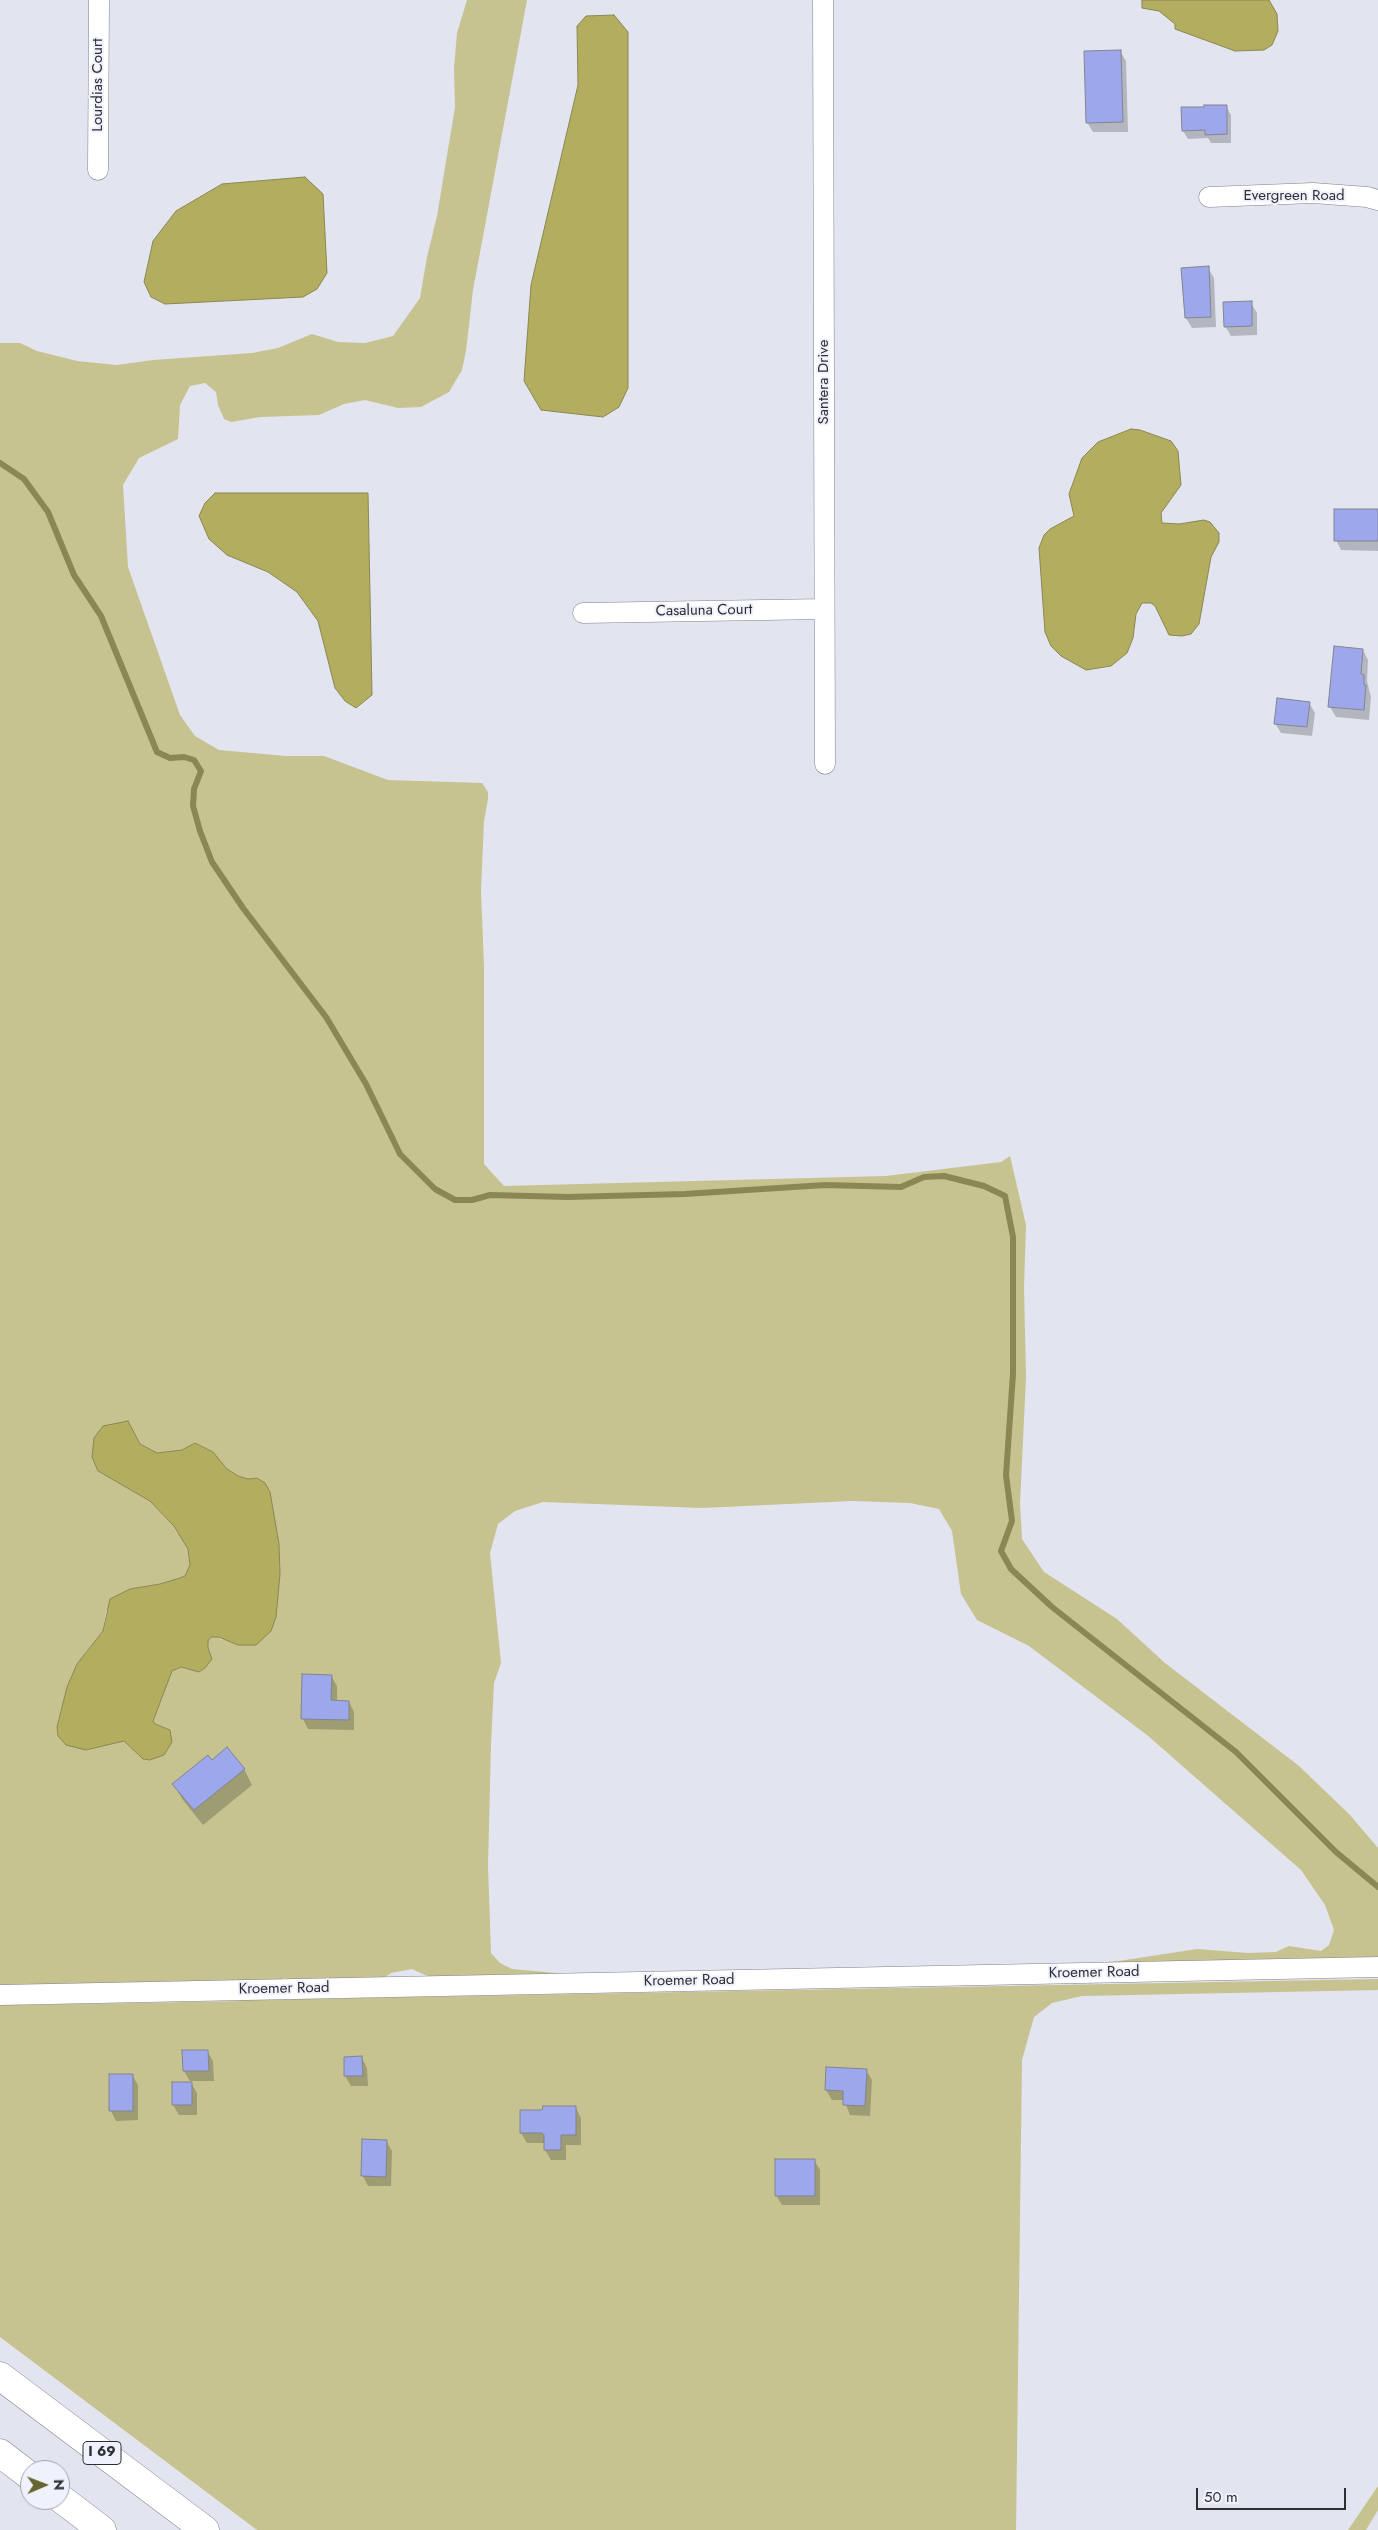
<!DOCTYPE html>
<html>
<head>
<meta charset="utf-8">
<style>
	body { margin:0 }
	#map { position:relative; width:1378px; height:2530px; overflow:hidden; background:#e2e4ef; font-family:Jost,sans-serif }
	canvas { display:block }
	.north { position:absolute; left:20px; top:2460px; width:50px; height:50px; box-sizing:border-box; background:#eff2fc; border:1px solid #a2a4ac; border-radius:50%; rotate:89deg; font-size:14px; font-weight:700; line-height:20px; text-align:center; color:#2e2f33 }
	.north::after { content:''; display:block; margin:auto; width:18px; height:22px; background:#696532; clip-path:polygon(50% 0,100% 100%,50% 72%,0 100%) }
	.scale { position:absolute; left:1196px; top:2488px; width:150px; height:22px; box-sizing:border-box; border:2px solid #2e2f33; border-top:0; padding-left:6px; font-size:15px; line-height:18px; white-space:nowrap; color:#2e2f33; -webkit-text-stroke:4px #eff2fc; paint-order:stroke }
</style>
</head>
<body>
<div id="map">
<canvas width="1378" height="2530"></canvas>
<div class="north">N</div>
<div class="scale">50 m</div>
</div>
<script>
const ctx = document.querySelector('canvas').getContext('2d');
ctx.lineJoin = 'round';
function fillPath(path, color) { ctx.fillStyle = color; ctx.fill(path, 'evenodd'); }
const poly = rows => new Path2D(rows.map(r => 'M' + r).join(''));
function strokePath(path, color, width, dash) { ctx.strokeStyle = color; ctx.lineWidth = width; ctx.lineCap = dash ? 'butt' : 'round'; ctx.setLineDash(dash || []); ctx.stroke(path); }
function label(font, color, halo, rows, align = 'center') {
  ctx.font = font + ' Jost,sans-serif'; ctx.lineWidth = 4; ctx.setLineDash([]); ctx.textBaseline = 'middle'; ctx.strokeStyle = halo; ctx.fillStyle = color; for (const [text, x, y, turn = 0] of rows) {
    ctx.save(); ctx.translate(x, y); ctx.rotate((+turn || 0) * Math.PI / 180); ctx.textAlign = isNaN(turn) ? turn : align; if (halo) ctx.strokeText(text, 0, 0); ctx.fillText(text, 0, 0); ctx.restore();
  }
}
fillPath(poly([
	[467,0,527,0,473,290,466,351,462,370,449,392,421,407,398,408,365,400,344,404,319,415,260,417,231,422,224,419,218,405,216,392,205,383,190,386,180,405,178,439,139,458,123,485,128,567,180,715,195,736,219,750,286,756,324,756,388,780,482,783,488,792,488,799,484,821,481,891,484,967,484,1164,504,1186,886,1176,1001,1162,1010,1156,1026,1225,1024,1287,1026,1377,1020,1504,1022,1539,1044,1572,1117,1619,1165,1663,1299,1766,1350,1815,1378,1848,1378,1958,1080,1964,1119,1961,1197,1949,1248,1953,1276,1952,1289,1946,1321,1951,1329,1945,1334,1930,1325,1905,1301,1870,1147,1735,1029,1646,977,1620,961,1594,952,1531,939,1509,910,1503,852,1501,702,1508,543,1502,515,1511,498,1524,490,1553,501,1663,494,1683,491,1744,488,1866,491,1953,500,1963,512,1969,556,1973,665,1974,432,1978,412,1969,391,1973,379,1981,300,1981,284,1978,273,1983,255,2000,1378,1979,1378,1990,1082,1996,1052,2003,1034,2017,1022,2060,1016,2530,257,2530,0,2337,0,343,20,343,37,351,77,361,117,365,153,360,252,353,278,348,312,334,338,342,365,343,393,336,420,298,427,257,437,216,455,107,454,68,457,33],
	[128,1421,140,1444,157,1453,182,1450,195,1443,213,1452,227,1469,238,1476,248,1479,257,1478,279,1544,280,1574,222,1640,219,1637,211,1637,208,1641,208,1648,212,1659,199,1672,180,1667,172,1671,169,1676,153,1721,155,1724,170,1730,154,1759,150,1760,143,1759,124,1741,86,1750,57,1727,67,1687,77,1664,103,1631,106,1611,130,1589,160,1584,180,1578,185,1576,190,1565,188,1549,174,1526,150,1501,98,1471],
	[192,1994,243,2001,17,2005,20,2002],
	[1378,2486,1378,2510,1366,2530,1348,2530]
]), '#c6c390');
const water = poly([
	[1142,0,1269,0,1277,14,1278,31,1272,45,1264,50,1235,51,1175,29,1175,24,1159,11,1142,8,1142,0],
	[614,15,628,32,628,388,619,407,603,417,541,410,524,381,531,285,578,85,577,26,586,16,614,15],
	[305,177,323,194,327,273,317,289,303,297,165,304,151,297,144,282,153,241,176,211,222,184,305,177],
	[1131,429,1140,430,1171,441,1178,451,1181,485,1161,513,1162,523,1179,524,1204,520,1210,522,1219,533,1219,542,1211,557,1199,624,1191,634,1182,636,1169,635,1155,606,1151,603,1142,603,1136,614,1133,638,1127,653,1111,666,1086,670,1061,656,1051,646,1045,632,1039,548,1044,535,1050,529,1074,516,1069,494,1082,458,1098,442,1131,429],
	[215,493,368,493,372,695,356,708,345,701,335,688,318,621,297,592,268,572,227,555,209,539,199,516,205,503,215,493],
	[128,1421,140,1444,157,1453,182,1450,195,1443,213,1452,227,1469,238,1476,248,1479,257,1478,265,1483,270,1492,279,1544,280,1574,276,1617,271,1631,256,1645,238,1645,219,1637,211,1637,208,1641,208,1648,212,1659,205,1668,199,1672,181,1667,172,1671,153,1721,155,1724,170,1730,172,1742,164,1755,150,1760,143,1759,124,1741,86,1750,66,1745,58,1736,57,1727,67,1687,77,1664,103,1631,110,1599,130,1589,160,1584,180,1578,185,1576,190,1565,188,1549,174,1526,150,1501,98,1471,92,1457,94,1438,103,1426,128,1421]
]);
fillPath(water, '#b3ad5f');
strokePath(water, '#8b8752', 1);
fillPath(poly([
	[1120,51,1126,61,1128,132,1093,132,1087,122],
	[1226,106,1231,115,1231,143,1211,143,1208,138,1188,139,1183,131,1182,108],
	[1208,268,1214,278,1216,327,1192,328,1186,318],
	[1251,303,1257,313,1257,335,1231,336,1225,326],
	[1378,510,1378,551,1341,550,1336,540],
	[1363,650,1368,660,1367,681,1371,697,1369,720,1336,717,1330,707],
	[1309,703,1315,713,1312,736,1281,733,1275,723],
	[331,1676,337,1686,337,1702,349,1702,354,1712,354,1730,308,1729,303,1719],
	[212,1762,244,1769,252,1785,203,1825,183,1800,174,1785],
	[207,2051,213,2061,214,2081,190,2081,197,2093,197,2115,179,2115,173,2105,191,2083,184,2071],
	[362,2058,367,2068,368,2086,351,2086,345,2076],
	[866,2070,872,2080,870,2116,850,2115,844,2100,832,2100,826,2090],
	[132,2075,138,2085,138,2120,116,2121,111,2111],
	[576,2108,581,2118,581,2145,566,2145,566,2160,551,2160,545,2150,545,2143,527,2143,521,2133,543,2111],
	[386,2141,392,2151,391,2186,368,2186,363,2176],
	[814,2160,820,2170,820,2205,782,2205,776,2195]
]), '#0003');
strokePath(poly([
	[0,463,24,479,48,512,74,575,101,616,157,752,170,758,184,757,194,760,201,771,194,789,193,806,200,831,212,862,243,908,326,1017,366,1084,400,1154,435,1189,455,1200,472,1200,490,1195,568,1197,685,1194,825,1185,901,1187,924,1177,944,1176,984,1186,1005,1196,1013,1237,1013,1374,1006,1475,1012,1521,1001,1551,1011,1569,1052,1607,1236,1752,1336,1852,1378,1887]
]), '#8b8752', 6);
const building = poly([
	[1121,50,1123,122,1086,123,1084,51,1121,50],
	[1204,105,1227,105,1227,134,1205,135,1205,130,1182,131,1181,107,1204,107,1204,105],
	[1209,266,1211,317,1185,318,1181,268,1209,266],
	[1252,301,1252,326,1224,327,1223,302,1252,301],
	[1334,509,1378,509,1378,541,1334,541,1334,509],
	[1334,646,1363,649,1361,674,1364,675,1364,685,1366,685,1364,710,1328,707,1334,646],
	[1277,698,1310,702,1307,727,1274,724,1277,698],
	[302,1674,332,1675,331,1700,349,1701,349,1720,301,1719,302,1674],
	[227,1747,245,1769,194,1810,172,1784,208,1755,212,1760,227,1747],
	[182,2050,208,2050,209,2071,183,2071,182,2050],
	[362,2056,363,2076,344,2076,344,2057,362,2056],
	[826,2067,867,2069,865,2106,843,2105,843,2091,825,2090,826,2067],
	[109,2074,133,2074,133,2111,109,2111,109,2074],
	[172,2082,192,2082,192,2105,172,2105,172,2082],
	[543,2106,576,2106,576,2135,561,2135,561,2150,544,2150,544,2135,542,2133,520,2133,520,2110,542,2110,543,2106],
	[362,2139,387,2140,386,2177,361,2176,362,2139],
	[775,2159,815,2159,815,2196,775,2196,775,2159]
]);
fillPath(building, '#9ca7ec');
strokePath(building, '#82848e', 1);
const minor = poly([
	[823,0,825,764],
	[98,170,99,0],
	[1209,197,1313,193,1367,197,1378,200],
	[583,613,824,609],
	[0,1995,1378,1967]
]);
const motorway = poly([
	[0,2376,205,2530],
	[0,2453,30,2476],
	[60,2498,102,2530]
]);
strokePath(minor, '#7f818a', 21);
strokePath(motorway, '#7f818a', 29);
strokePath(minor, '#fff', 20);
strokePath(motorway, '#fff', 28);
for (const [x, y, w] of [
	[102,2453,38]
]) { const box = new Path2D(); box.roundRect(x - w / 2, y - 11.5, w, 23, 4); ctx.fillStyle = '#eff2fc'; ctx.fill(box); strokePath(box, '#2e2f33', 1); }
label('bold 14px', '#2e2f33', null, [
	["I 69",102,2453]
]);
label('15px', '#2e2f33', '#eff2fc', [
	["Lourdias Court",98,85,-90],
	["Evergreen Road",1294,196],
	["Santera Drive",824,382,-90],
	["Casaluna Court",704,611,-1],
	["Kroemer Road",1094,1973,-1],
	["Kroemer Road",689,1981,-1],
	["Kroemer Road",284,1989,-1]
]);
</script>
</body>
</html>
